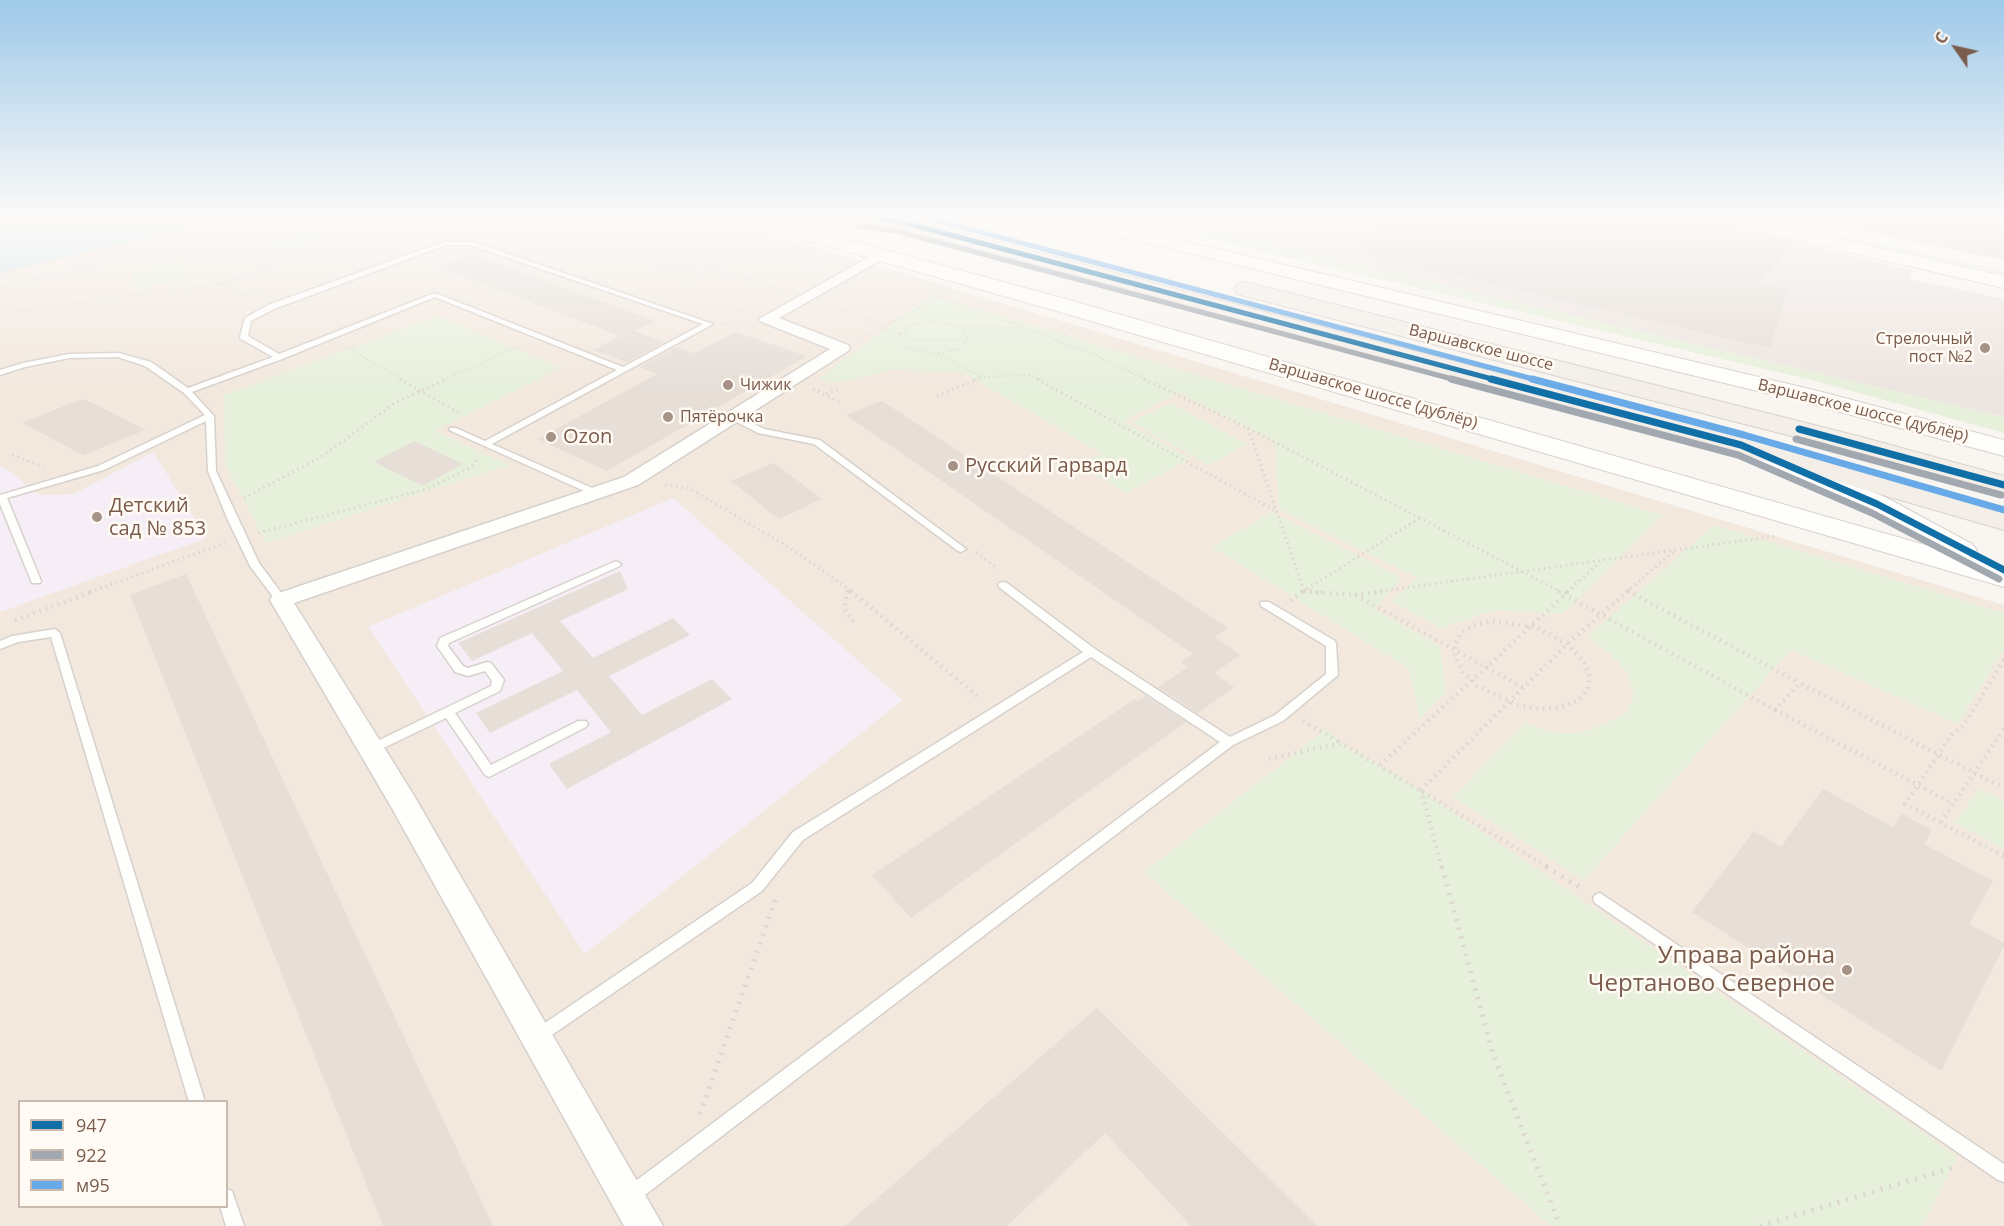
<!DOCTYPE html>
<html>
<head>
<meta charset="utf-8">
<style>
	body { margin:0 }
	#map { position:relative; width:2004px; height:1226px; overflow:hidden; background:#f9f5f0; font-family:"Open Sans",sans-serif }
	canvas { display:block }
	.legend { position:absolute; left:18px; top:1100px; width:210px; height:108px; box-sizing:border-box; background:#fffaf3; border:2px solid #cabbb1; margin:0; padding:8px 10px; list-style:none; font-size:18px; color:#7a5c4d }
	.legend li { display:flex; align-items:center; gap:12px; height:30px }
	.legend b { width:30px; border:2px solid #cabbb1 }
	.north { position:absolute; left:1926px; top:18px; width:60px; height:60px; -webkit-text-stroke:4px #fffaf3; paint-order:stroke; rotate:304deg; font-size:16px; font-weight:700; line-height:24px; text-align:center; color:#7a5c4d }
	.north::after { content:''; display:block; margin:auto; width:21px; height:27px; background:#7a5c4d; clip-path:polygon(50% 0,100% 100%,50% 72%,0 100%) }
</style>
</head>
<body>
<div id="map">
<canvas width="2004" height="1226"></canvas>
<ul class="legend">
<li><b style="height:8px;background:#106fa7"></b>947</li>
<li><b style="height:8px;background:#a2a8af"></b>922</li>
<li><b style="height:8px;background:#68aae7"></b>м95</li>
</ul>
<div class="north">С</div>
</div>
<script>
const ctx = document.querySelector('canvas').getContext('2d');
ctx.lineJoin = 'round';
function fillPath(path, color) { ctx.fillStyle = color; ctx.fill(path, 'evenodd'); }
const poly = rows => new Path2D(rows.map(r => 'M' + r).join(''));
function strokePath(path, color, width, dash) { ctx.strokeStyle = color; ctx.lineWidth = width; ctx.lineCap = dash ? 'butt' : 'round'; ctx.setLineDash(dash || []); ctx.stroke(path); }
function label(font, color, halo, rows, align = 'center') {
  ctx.font = font + ' "Open Sans",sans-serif'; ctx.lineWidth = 5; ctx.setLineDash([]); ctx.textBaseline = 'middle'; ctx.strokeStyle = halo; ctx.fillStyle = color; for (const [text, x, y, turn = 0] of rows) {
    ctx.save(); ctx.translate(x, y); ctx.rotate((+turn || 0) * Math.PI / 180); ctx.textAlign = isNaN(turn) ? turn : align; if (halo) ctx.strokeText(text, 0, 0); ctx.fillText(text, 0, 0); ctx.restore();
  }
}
fillPath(poly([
	[0,216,713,216,2004,605,2004,1226,0,1226],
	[20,1102,226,1102,226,1206,20,1206]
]), '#f2e8de');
fillPath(poly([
	[1149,216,1677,216,1913,270,1910,279,2004,299,2004,417]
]), '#ede5e0');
fillPath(poly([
	[153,452,207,538,0,612,0,467,4,467,40,495,74,494],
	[673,498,903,700,585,954,368,627]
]), '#f6eef6');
fillPath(poly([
	[1745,216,2004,271,2004,274,1763,220],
	[1196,227,2004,417,2004,433,1812,380,1187,234],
	[314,228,333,234,279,253,262,246],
	[181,260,191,277,138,289,130,272],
	[931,295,938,297,1662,515,1563,614,1494,610,1442,628,1390,601,1418,578,1279,509,1275,442,1178,393,1123,421,1190,459,1126,493,1080,466,1101,453,962,372,892,370,833,383,820,378],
	[438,316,561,368,435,431,509,465,266,543,225,464,224,395],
	[1170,403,1247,444,1209,465,1131,422],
	[1272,512,1402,578,1374,609,1440,646,1446,692,1420,719,1408,668,1212,547],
	[1714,525,2004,613,2004,649,1958,724,1791,650,1584,880,1453,797,1525,723,1555,733,1579,733,1605,724,1627,712,1634,694,1627,672,1611,655,1587,637],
	[1326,729,1341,743,1421,790,1957,1156,1923,1226,1551,1226,1144,872],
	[1979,788,2004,801,2004,849,1955,823]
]), '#e7f0db');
fillPath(poly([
	[0,216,241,216,0,272]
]), '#d0e8ea');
fillPath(poly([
	[1390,216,1434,216,1516,233,1518,216,1647,216,1712,231,1713,223,1795,242,1759,284,1787,290,1770,348,1352,252],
	[1746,216,1816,216,1805,229],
	[1843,216,2004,216,2004,260,1842,226],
	[471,254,656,321,635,331,664,342,627,362,593,350,620,336,438,267],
	[736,332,807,356,607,471,538,439,657,374,639,367,676,347,695,353],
	[82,399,97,405,145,430,83,455,22,423],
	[882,401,1228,628,1214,637,1240,655,1214,673,1234,687,1198,713,1158,687,1188,667,1181,662,1193,654,846,415],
	[414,441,463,464,423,486,374,462],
	[774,463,822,499,779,519,731,481],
	[620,571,628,589,560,621,593,658,673,618,690,635,609,676,642,715,712,679,732,699,567,789,549,764,611,732,577,690,490,733,476,713,563,671,532,633,472,661,458,643],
	[186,574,493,1226,383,1226,130,595],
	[1146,696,1186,722,911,918,872,875,1135,699,1138,701],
	[1823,789,1893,827,1902,814,1932,830,1924,844,1993,881,1969,924,2004,943,2004,946,1941,1071,1692,912,1754,831,1781,847],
	[1097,1008,1317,1226,1191,1226,1105,1133,1007,1226,845,1226]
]), '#e6ded7');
const lane = poly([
	[1173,216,1179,216,1151,239,1147,239,1147,237,1173,216],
	[443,242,473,242,713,324,492,444,599,491,601,493,599,495,593,495,449,430,450,428,456,428,485,441,617,370,435,297,282,359,192,392,214,416,216,471,259,563,285,598,286,600,285,602,277,602,250,566,227,518,208,471,206,421,104,470,7,498,41,581,40,583,32,583,0,504,0,495,98,466,205,415,184,393,145,366,118,357,69,358,25,367,0,375,0,370,23,363,69,354,119,353,151,362,188,388,273,357,241,339,240,337,245,318,268,305,443,242],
	[446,245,470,245,703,324,623,367,435,293,279,354,248,336,251,321,274,309,446,245],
	[729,414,735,414,764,429,820,440,966,549,961,552,958,551,814,444,758,433,729,418,729,414],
	[616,561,621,564,620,566,449,643,448,646,463,666,468,668,487,662,491,663,504,680,500,691,455,713,491,765,578,721,586,721,588,724,586,727,489,777,485,775,446,718,375,752,371,754,367,752,365,749,367,746,491,686,492,681,485,671,468,676,455,672,437,646,440,638,616,561],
	[1003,582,1007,583,1095,649,1230,737,1275,715,1326,674,1326,646,1261,606,1260,604,1261,602,1269,602,1335,641,1336,644,1338,675,1283,721,1233,745,637,1201,631,1203,625,1201,623,1195,625,1189,1220,742,1091,657,803,840,762,891,543,1041,538,1043,533,1041,530,1036,533,1031,752,883,793,832,1083,652,999,587,998,585,999,583,1003,582],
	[55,629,60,633,205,1102,189,1102,51,637,18,642,0,649,0,641,12,636,55,629],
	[1600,893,2004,1164,2004,1182,1998,1180,1595,903,1593,899,1595,895,1600,893],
	[226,1189,232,1191,244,1226,226,1226,220,1206,226,1206,226,1189]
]);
const street = poly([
	[878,252,885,256,883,259,779,318,848,345,850,348,848,351,638,485,294,603,413,794,663,1226,624,1226,393,810,270,600,273,595,624,477,830,349,762,322,759,319,878,252]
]);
const secondary = poly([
	[732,216,761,216,1069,300,1936,548,1867,510,1755,461,1751,455,1755,449,1764,447,1773,449,1887,498,1972,544,1977,550,1969,557,2004,567,2004,587,1053,310,735,220,732,216],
	[851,216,899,216,907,221,898,227,860,221,851,216],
	[1047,216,1078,216,1818,391,2004,440,2004,456,1803,402,1056,221,1047,216],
	[1705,216,1737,216,2004,276,2004,288,1714,221,1705,216]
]);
const primary = poly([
	[868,216,898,216,1751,439,2004,512,2004,530,1731,451,870,220,868,216],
	[1245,282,1858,436,2004,476,2004,494,1838,448,1237,294,1234,289,1237,284,1245,282]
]);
strokePath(lane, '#d7d1cb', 3);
strokePath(street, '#d7d1cb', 3);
strokePath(secondary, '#d9d2cb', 2);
strokePath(primary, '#dad1cc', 2);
strokePath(poly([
	[604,216,692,248,711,268,781,290],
	[653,216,821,269],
	[1024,216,1017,220,1038,225],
	[461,226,495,225,586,242,660,267,711,268],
	[271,227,402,220,416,216],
	[494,235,547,216],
	[697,253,783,259],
	[793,259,816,259],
	[0,273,245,216],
	[221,284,247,296],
	[0,288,310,216],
	[683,288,711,268,734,242,746,237],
	[247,295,263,290],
	[938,297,1022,327],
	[831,305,900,334,913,325,935,321,964,328,1025,328,1095,355,1147,380],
	[0,314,220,284,402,220,399,216],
	[723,318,752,306],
	[723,324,748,322],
	[964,329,969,339],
	[900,334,917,341,969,339,959,349,938,354,906,349,898,339,900,334],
	[859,340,945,294],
	[1058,341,1071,330],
	[346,347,403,380],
	[938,354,982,377,1031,375,1040,380],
	[444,380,520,345],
	[975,380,982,377]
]), '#dcd5d0', 2, [1, 3]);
strokePath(poly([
	[400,379,459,413],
	[1037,379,1276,511],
	[1144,379,1248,428,1561,592],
	[813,389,841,403],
	[826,394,838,390],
	[937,396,978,379],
	[1248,428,1304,591],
	[12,455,44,467],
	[665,485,689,488,790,548,853,592],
	[244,498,321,457,396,402,447,379],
	[258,533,427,489,472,467,477,458],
	[976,552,998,569],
	[1304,591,1322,592],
	[1628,591,1631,592],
	[90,592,225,543],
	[848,592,849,589],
	[1302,592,1420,518],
	[1375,592,1776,536],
	[1567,592,1600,562],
	[1626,592,1673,552]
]), '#dcd5d0', 3, [1.5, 4]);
strokePath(poly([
	[848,591,844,608,856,626],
	[851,591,981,699],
	[1304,591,1355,595,1524,688],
	[1558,591,1775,710,1800,683,2004,788],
	[1628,591,1800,683],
	[1355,595,1387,591],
	[1290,600,1304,591],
	[15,620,94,591],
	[1493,621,1536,627,1567,644,1585,663,1590,678,1587,691,1577,701,1561,707,1541,709,1518,705,1477,686,1463,672,1455,657,1455,644,1462,632,1475,625,1493,621],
	[2004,660,1962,728,1953,733,1905,804,2004,856],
	[1775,710,1954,804],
	[1303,721,1341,743],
	[1269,759,1341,743,1549,868],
	[1380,765,1569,591],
	[1421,790,1442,868],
	[1421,790,1567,644,1628,591],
	[1941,822,2004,729]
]), '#dcd5d0', 4.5, [1.5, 5]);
strokePath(poly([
	[1442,867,1493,1054,1560,1226],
	[1546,867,1583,889],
	[700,1114,776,898],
	[1760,1226,1955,1167]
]), '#dcd5d0', 5, [2, 7]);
fillPath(lane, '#fefefd');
fillPath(street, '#fefefd');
fillPath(secondary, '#fefefd');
fillPath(primary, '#f3eee8');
strokePath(poly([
	[860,216,898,221,1496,380]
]), '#106fa7', 5);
strokePath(poly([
	[1491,379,1741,445,1877,504,2004,570],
	[1799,429,2004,485]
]), '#106fa7', 7);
strokePath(poly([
	[859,226,896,231,1456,380]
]), '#a2a8af', 5);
strokePath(poly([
	[1451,379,1738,455,1872,513,1999,579],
	[1796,439,2001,495]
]), '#a2a8af', 7);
strokePath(poly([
	[920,216,1537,380]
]), '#68aae7', 5);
strokePath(poly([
	[1532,379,1744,435,2004,510]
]), '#68aae7', 7);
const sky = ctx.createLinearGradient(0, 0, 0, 387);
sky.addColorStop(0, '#9ec9e9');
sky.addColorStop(0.56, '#fcfaf8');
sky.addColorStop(1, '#fcfaf800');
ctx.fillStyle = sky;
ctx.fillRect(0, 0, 2004, 387);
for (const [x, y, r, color] of [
	[1985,348,6,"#a69286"],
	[728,385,6,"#a69286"],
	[668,417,6,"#a69286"],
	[551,437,6,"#a69286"],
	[953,466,6,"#a69286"],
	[97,517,6,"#a69286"],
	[1847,970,6,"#a69286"]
]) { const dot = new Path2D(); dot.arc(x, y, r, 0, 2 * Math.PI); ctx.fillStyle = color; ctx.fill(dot); strokePath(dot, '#fffaf3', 2); }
label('16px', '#7a5c4d', '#fffaf3', [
	["Стрелочный",1973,339,"right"],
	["пост №2",1973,357,"right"],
	["Чижик",740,385],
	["Пятёрочка",680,417]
], 'left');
label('16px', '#7a5c4d', '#fffaf3', [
	["Варшавское шоссе",1481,348,14],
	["Варшавское шоссе (дублёр)",1373,394,16],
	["Варшавское шоссе (дублёр)",1863,411,14]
]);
label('20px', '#7a5c4d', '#fffaf3', [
	["Ozon",563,437],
	["Русский Гарвард",965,466],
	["Детский",109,506],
	["сад № 853",109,529]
], 'left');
label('24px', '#7a5c4d', '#fffaf3', [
	["Управа района",1835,956],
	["Чертаново Северное",1835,984]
], 'right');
</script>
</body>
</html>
